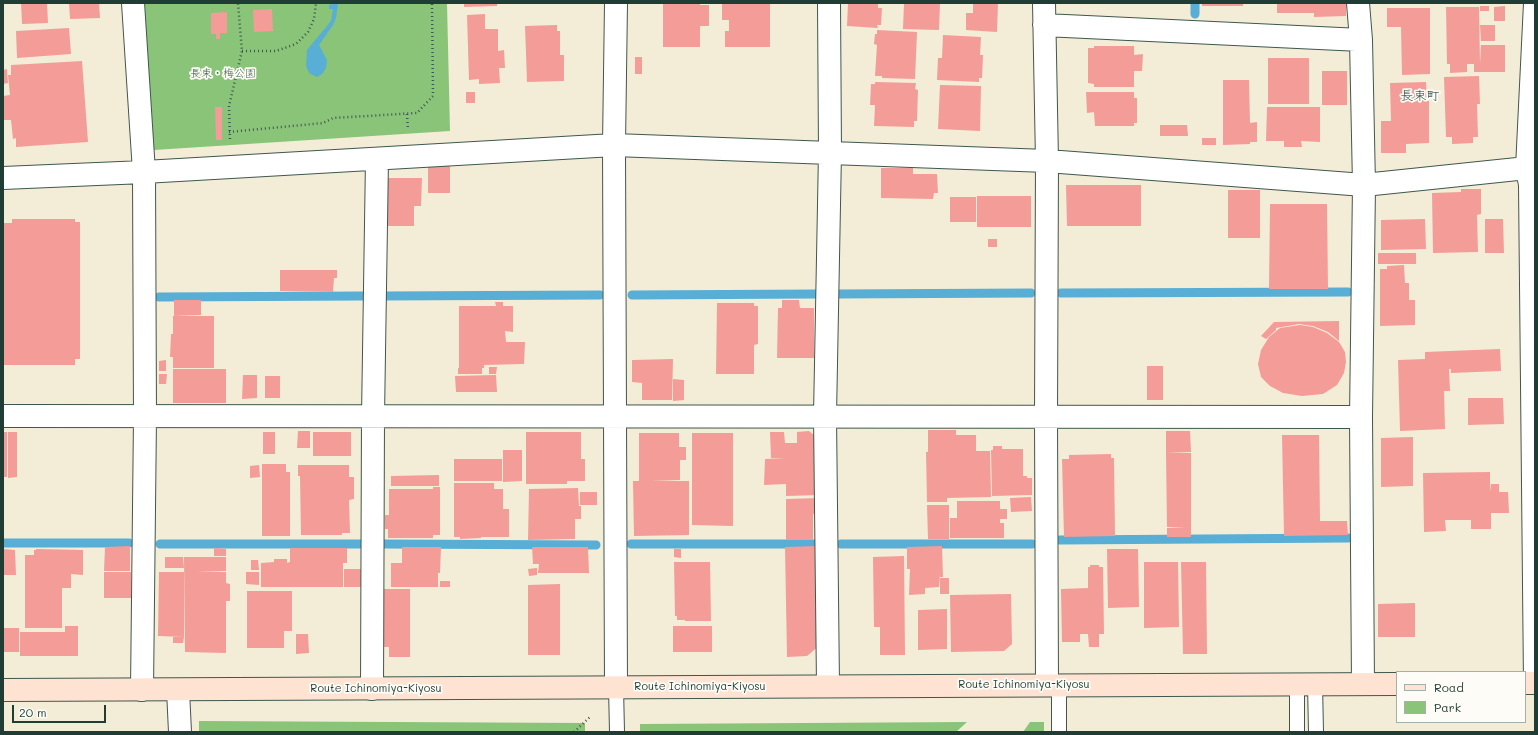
<!DOCTYPE html>
<html>
<head>
<meta charset="utf-8">
<style>
	body { margin:0 }
	#map { position:relative; width:1538px; height:735px; overflow:hidden; background:#f3edd8; font-family:Mali,sans-serif }
	canvas { display:block }
	.frame { position:absolute; inset:0; border:4px solid #1f3d34; pointer-events:none }
	.legend { position:absolute; left:1396px; top:671px; width:130px; height:52px; box-sizing:border-box; background:#fdfcf7; border:1px solid #a4b0a9; margin:0; padding:5px 7px; list-style:none; font-size:12px; color:#1f3d34 }
	.legend li { display:flex; align-items:center; gap:8px; height:20px }
	.legend b { width:20px; border:1px solid #a4b0a9 }
	.scale { position:absolute; left:12px; top:705px; width:94px; height:18px; box-sizing:border-box; border:2px solid #1f3d34; border-top:0; padding-left:5px; font-size:12px; line-height:14px; white-space:nowrap; color:#1f3d34; -webkit-text-stroke:3px #fdfcf7; paint-order:stroke }
</style>
</head>
<body>
<div id="map">
<canvas width="1538" height="735"></canvas>
<div class="frame"></div>
<ul class="legend">
<li><b style="height:5px;background:#fee3d2"></b>Road</li>
<li><b style="height:11px;background:#89c479"></b>Park</li>
</ul>
<div class="scale">20 m</div>
</div>
<script>
const ctx = document.querySelector('canvas').getContext('2d');
ctx.lineJoin = 'round';
function fillPath(path, color) { ctx.fillStyle = color; ctx.fill(path, 'evenodd'); }
const poly = rows => new Path2D(rows.map(r => 'M' + r).join(''));
function strokePath(path, color, width, dash) { ctx.strokeStyle = color; ctx.lineWidth = width; ctx.lineCap = dash ? 'butt' : 'round'; ctx.setLineDash(dash || []); ctx.stroke(path); }
function label(font, color, halo, rows, align = 'center') {
  ctx.font = font + ' Mali,"Klee One",sans-serif'; ctx.lineWidth = 3.5; ctx.setLineDash([]); ctx.textBaseline = 'middle'; ctx.strokeStyle = halo; ctx.fillStyle = color; for (const [text, x, y, turn = 0] of rows) {
    ctx.save(); ctx.translate(x, y); ctx.rotate((+turn || 0) * Math.PI / 180); ctx.textAlign = isNaN(turn) ? turn : align; if (halo) ctx.strokeText(text, 0, 0); ctx.fillText(text, 0, 0); ctx.restore();
  }
}
fillPath(poly([
	[144,3,447,3,450,131,154,150],
	[199,721,585,723,585,732,199,732],
	[967,722,956,732,640,732,640,724],
	[1030,722,1044,722,1044,732,1023,732]
]), '#89c479');
fillPath(poly([
	[333,3,338,3,336,18,333,25,319,45,327,60,326,68,322,74,317,77,309,73,306,66,307,50,331,21,333,9,329,9,329,5,333,4]
]), '#58aed4');
strokePath(poly([
	[1195,3,1195,14],
	[1061,293,1348,292],
	[835,294,1031,293],
	[632,295,817,294],
	[382,296,600,295],
	[159,297,363,296],
	[1060,540,1348,538],
	[3,543,129,543],
	[160,544,361,544],
	[383,544,596,545],
	[631,544,818,544],
	[841,544,1032,544]
]), '#58aed4', 9);
fillPath(poly([
	[21,3,47,3,48,23,22,24],
	[69,3,99,3,100,18,70,19],
	[464,3,497,3,497,6,464,7],
	[663,3,700,3,700,5,709,5,709,26,700,26,700,47,663,47],
	[722,3,770,3,770,47,725,47,725,31,729,31,729,20,722,20],
	[848,3,878,3,878,8,882,8,881,25,877,25,878,28,847,26],
	[904,3,940,3,939,30,903,29],
	[973,3,998,3,997,32,966,30,966,13,973,13],
	[1202,3,1243,3,1243,6,1202,6],
	[1277,3,1346,3,1346,16,1314,17,1314,13,1277,13],
	[1480,6,1489,6,1489,11,1480,11],
	[1505,6,1505,21,1494,21,1494,7],
	[1446,7,1479,7,1480,64,1481,45,1505,45,1505,72,1474,72,1474,64,1467,64,1467,72,1450,73,1450,64,1447,64],
	[1387,8,1430,8,1430,74,1402,75,1401,27,1387,27],
	[272,9,273,31,254,32,253,10],
	[227,12,227,33,220,33,220,39,216,39,216,34,211,34,211,13],
	[485,14,485,29,498,29,498,51,504,50,505,68,499,68,500,83,479,84,479,79,469,80,467,15],
	[557,25,557,31,560,31,560,55,564,55,564,81,527,82,525,26],
	[1480,25,1495,25,1495,41,1481,41],
	[69,28,71,54,17,58,16,31],
	[877,30,917,32,915,79,882,78,882,76,875,76,877,45,874,44,875,34,877,34],
	[943,35,981,37,980,55,983,55,982,78,979,78,979,82,937,80,938,58,942,58],
	[1094,46,1134,46,1134,55,1143,54,1142,71,1134,71,1134,87,1094,87,1094,84,1088,83,1088,48,1094,48],
	[635,57,642,57,642,74,635,74],
	[1268,58,1309,58,1309,104,1268,104],
	[82,61,88,142,16,147,16,138,13,139,11,120,3,120,3,96,10,95,8,75,11,75,11,65],
	[7,69,8,83,3,84,3,70],
	[1322,71,1347,71,1347,105,1322,105],
	[1479,76,1480,104,1477,104,1478,137,1473,137,1473,143,1452,144,1452,137,1446,137,1444,77],
	[1223,80,1249,80,1250,123,1257,122,1257,142,1250,142,1250,144,1223,145],
	[875,82,916,83,915,89,918,90,917,121,914,121,914,127,874,126,875,105,870,105,871,84,875,84],
	[1426,82,1427,101,1429,101,1429,143,1406,144,1406,153,1381,153,1381,121,1391,121,1390,83],
	[940,85,981,86,980,131,938,129],
	[466,92,475,92,475,103,466,103],
	[1086,92,1134,92,1134,98,1137,98,1137,123,1134,123,1134,126,1095,126,1094,112,1087,113],
	[215,107,222,107,222,140,216,140],
	[1267,107,1320,107,1320,142,1301,141,1302,147,1284,147,1284,141,1266,141],
	[1160,125,1187,125,1188,136,1160,136],
	[1202,138,1216,138,1216,145,1202,145],
	[428,166,450,166,450,193,428,193],
	[881,168,913,168,913,174,937,174,938,193,934,193,933,199,881,198],
	[385,178,422,178,421,206,414,206,414,226,385,226],
	[1066,185,1141,185,1141,226,1067,226],
	[1461,189,1481,189,1481,214,1477,215,1478,252,1433,253,1432,193,1461,192],
	[1228,190,1260,190,1260,238,1228,238],
	[977,196,1031,196,1031,227,977,227],
	[950,197,976,197,976,222,950,222],
	[1270,204,1327,204,1328,289,1269,289],
	[12,219,75,219,75,222,80,222,80,359,75,359,75,365,4,365,3,337,4,223,12,223],
	[1425,219,1426,249,1381,250,1381,220],
	[1485,219,1503,219,1504,253,1485,253],
	[988,239,997,239,997,247,988,247],
	[1378,253,1416,253,1416,264,1378,264],
	[1404,265,1405,283,1409,283,1409,300,1415,300,1415,325,1380,326,1380,269,1387,269,1387,266],
	[280,270,337,270,337,278,334,278,333,292,280,291],
	[174,300,201,300,201,315,174,316],
	[782,300,799,300,800,308,814,308,814,358,777,358,778,308,782,308],
	[495,302,503,302,503,306,513,306,513,332,505,331,506,342,525,342,524,364,484,365,484,368,482,368,482,374,458,374,458,368,459,368,459,306,496,306],
	[717,303,754,303,754,306,758,306,758,344,754,345,754,374,716,374],
	[173,316,214,316,214,368,173,368,173,357,170,357,171,334,173,334],
	[1339,321,1339,341,1328,332,1313,326,1299,324,1276,328,1276,330,1266,339,1261,336,1274,322],
	[1300,325,1313,327,1327,333,1339,342,1345,352,1346,362,1344,373,1337,385,1323,394,1302,396,1283,393,1270,386,1261,377,1258,364,1261,350,1269,337,1280,328],
	[1500,349,1501,371,1451,373,1451,369,1449,369,1450,391,1444,391,1445,429,1400,431,1398,360,1425,359,1425,352],
	[673,359,672,400,642,400,642,383,632,382,632,360],
	[166,360,166,371,159,371,159,361],
	[1147,366,1163,366,1163,400,1147,400],
	[489,367,497,367,496,374,489,374],
	[173,369,226,369,226,403,173,403],
	[159,374,167,374,166,384,159,384],
	[243,375,257,375,257,398,242,399],
	[496,375,497,392,456,392,455,376],
	[265,376,280,376,280,398,265,398],
	[673,379,684,380,684,400,673,401],
	[1468,398,1503,398,1504,424,1468,425],
	[928,430,956,430,956,435,976,435,976,451,990,451,991,497,947,498,947,502,927,502,926,452,928,452],
	[298,431,310,431,310,448,297,448],
	[809,431,819,439,820,495,786,496,786,484,764,485,765,459,785,458,771,458,770,432,784,432,785,443,797,443,797,432],
	[1166,431,1190,431,1191,452,1166,453],
	[3,432,7,432,7,477,3,477],
	[8,432,17,432,17,477,8,478],
	[263,432,275,432,275,454,263,454],
	[313,432,351,432,351,456,313,456],
	[526,432,581,432,581,459,585,459,585,481,567,481,567,484,526,484],
	[639,433,679,433,679,447,686,447,686,460,680,460,680,480,651,481,689,481,689,535,634,536,633,481,639,481],
	[692,433,733,433,733,526,692,525],
	[1282,435,1319,435,1320,521,1347,521,1348,535,1284,536],
	[1413,437,1413,486,1381,487,1381,438],
	[993,446,1002,446,1002,449,1023,449,1023,476,1027,476,1027,478,1032,478,1032,495,992,496,991,450,993,450],
	[503,450,522,450,522,481,503,482],
	[1166,453,1191,453,1191,537,1167,537,1167,528,1186,527,1167,527],
	[1111,454,1111,458,1114,458,1115,536,1064,537,1062,459,1069,459,1069,455],
	[454,459,502,459,502,481,454,481],
	[262,464,286,464,286,472,290,472,290,536,262,536],
	[259,465,260,477,250,478,250,466],
	[298,465,349,465,349,477,354,477,354,499,349,500,350,533,342,533,342,535,301,535,300,476,298,476],
	[1490,472,1490,492,1491,484,1499,484,1499,492,1508,492,1509,513,1491,513,1491,529,1471,529,1471,520,1445,520,1446,531,1424,532,1423,473],
	[439,475,439,486,391,486,391,476],
	[454,483,494,483,494,489,503,489,503,509,509,509,509,537,481,537,481,538,460,539,460,537,454,537],
	[433,487,440,487,440,535,433,535,433,538,388,538,388,529,385,529,385,515,389,515,389,489,433,489],
	[578,488,579,506,581,506,581,519,575,519,575,539,528,540,529,489],
	[580,492,597,492,597,505,580,505],
	[1031,497,1032,511,1011,512,1010,498],
	[819,498,819,514,813,514,813,540,786,540,786,499],
	[957,501,1000,501,1000,509,1007,509,1007,519,1000,519,1000,523,1004,523,1004,538,950,538,950,518,957,518],
	[927,505,949,505,949,539,928,539],
	[130,546,130,571,104,571,105,547],
	[818,546,820,645,807,656,787,657,785,547],
	[942,546,943,577,940,577,940,574,939,587,925,588,925,594,909,595,910,569,907,569,907,547],
	[402,547,441,547,440,573,438,573,438,587,391,587,391,563,402,563],
	[532,547,588,547,589,573,538,573,539,564,533,564],
	[214,548,226,549,226,556,214,556],
	[290,548,347,548,347,563,343,563,343,587,261,587,261,563,274,562,274,559,287,559,287,563,290,562],
	[3,549,15,550,16,575,3,575],
	[36,549,83,550,83,575,71,574,71,588,62,588,62,628,25,628,25,555,34,555,34,550,36,550],
	[674,549,681,549,681,558,674,557],
	[1107,549,1138,549,1139,607,1108,608],
	[904,556,905,655,880,655,880,627,874,627,873,557],
	[165,557,183,557,184,568,165,568],
	[184,557,226,557,226,571,197,572,226,572,226,583,230,584,230,601,226,601,226,653,185,652],
	[251,560,258,560,259,570,251,570],
	[674,562,710,562,711,621,685,621,685,620,677,620,677,616,675,616],
	[1144,562,1178,562,1179,627,1144,628],
	[1181,562,1206,562,1207,654,1183,654],
	[1090,565,1099,565,1099,567,1103,567,1104,634,1099,634,1099,647,1089,647,1088,634,1080,634,1080,642,1062,642,1061,589,1088,588,1088,567,1090,567],
	[537,568,537,575,529,576,528,569],
	[344,569,362,569,363,587,344,587],
	[104,572,131,572,131,598,104,598],
	[159,572,184,572,184,637,158,636],
	[246,572,259,572,259,585,246,584],
	[940,578,949,578,949,594,940,594],
	[440,581,450,581,450,587,440,587],
	[560,584,560,655,528,655,528,585],
	[383,589,410,589,410,657,389,657,389,647,383,647],
	[247,591,292,591,292,631,284,631,284,648,247,648],
	[1011,594,1012,644,1004,651,951,652,950,595],
	[1415,603,1415,637,1378,637,1378,604],
	[947,609,947,649,918,650,918,610],
	[65,626,78,626,78,656,20,656,20,632,65,632],
	[673,626,712,626,712,652,673,652],
	[3,628,19,628,19,652,3,652],
	[296,634,308,634,309,653,296,654],
	[173,637,184,637,183,643,173,643]
]), '#f49c98');
const service = poly([
	[1297,684,1297,732],
	[1315,684,1316,732],
	[1059,685,1059,732],
	[616,687,617,732]
]);
const minor = poly([
	[133,3,144,172,145,417,142,690],
	[616,3,614,145,616,687],
	[1044,3,1047,161,1046,417,1047,685],
	[1358,3,1361,40,1364,185,1361,417,1363,684],
	[1044,25,1361,40],
	[3,178,144,172,614,145,1047,161,1364,185,1527,168],
	[3,416,1361,417],
	[1535,683,1530,185,1527,168,1535,3],
	[828,686,825,416,830,152,829,3],
	[372,689,373,417,377,159],
	[178,690,180,732]
]);
const secondary = poly([
	[1525,683,1535,683],
	[3,690,1397,684]
]);
strokePath(service, '#3f574d', 16);
strokePath(minor, '#3f574d', 24);
strokePath(secondary, '#3f574d', 24);
strokePath(poly([
	[242,51,276,51,296,44,308,32,314,19,316,3],
	[407,114,408,130],
	[229,132,323,123,333,118,417,113,433,96,432,3],
	[230,139,229,106,242,51,238,3],
	[574,732,591,716]
]), '#3f574d', 2.5, [1, 3]);
strokePath(service, '#fff', 14);
strokePath(minor, '#fff', 22);
strokePath(secondary, '#fee3d2', 22);
label('11px', '#3a5f45', '#fdfcf7', [
	["長束・梅公園",223,74]
]);
label('11px', '#1f3d34', '#fdfcf7', [
	["Route Ichinomiya-Kiyosu",1024,685],
	["Route Ichinomiya-Kiyosu",700,687],
	["Route Ichinomiya-Kiyosu",376,689]
]);
label('13px', '#1f3d34', '#fdfcf7', [
	["長束町",1420,96]
]);
</script>
</body>
</html>
